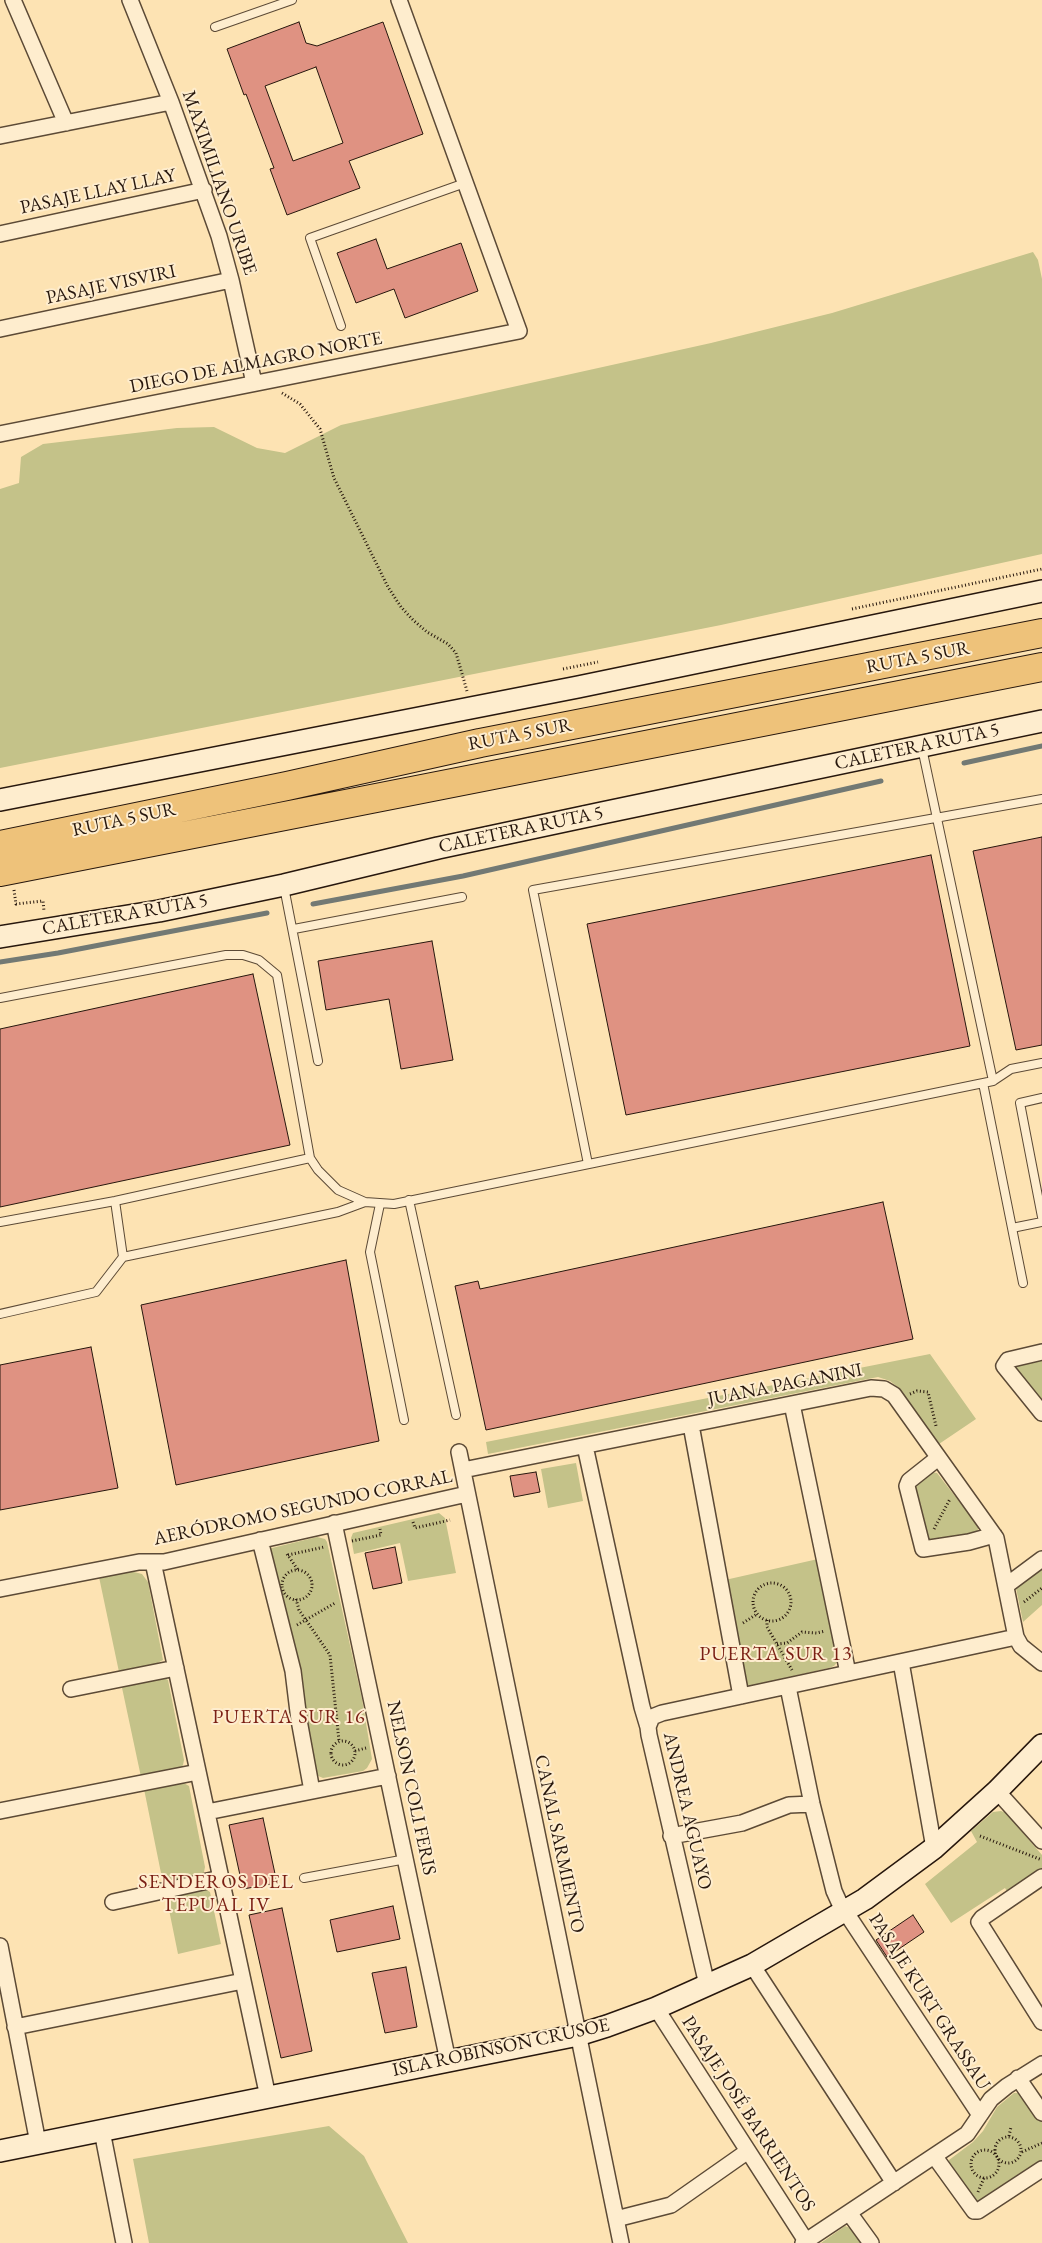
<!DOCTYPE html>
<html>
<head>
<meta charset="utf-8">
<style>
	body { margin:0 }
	canvas { display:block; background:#fde3b3 }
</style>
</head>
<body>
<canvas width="1042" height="2243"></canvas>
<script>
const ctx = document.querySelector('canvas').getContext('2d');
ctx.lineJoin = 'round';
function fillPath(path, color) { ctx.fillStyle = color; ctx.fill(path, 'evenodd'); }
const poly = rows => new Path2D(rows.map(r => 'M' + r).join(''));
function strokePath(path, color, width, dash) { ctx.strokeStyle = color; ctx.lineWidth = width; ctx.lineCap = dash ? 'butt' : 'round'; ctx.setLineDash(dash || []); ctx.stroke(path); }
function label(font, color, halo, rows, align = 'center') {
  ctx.font = font + ' "EB Garamond",serif'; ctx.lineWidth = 4; ctx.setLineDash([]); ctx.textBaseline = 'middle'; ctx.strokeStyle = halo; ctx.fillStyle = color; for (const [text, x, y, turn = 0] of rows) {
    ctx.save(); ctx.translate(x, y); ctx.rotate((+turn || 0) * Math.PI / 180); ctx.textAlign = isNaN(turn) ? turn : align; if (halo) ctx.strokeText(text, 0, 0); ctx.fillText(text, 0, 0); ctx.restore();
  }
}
fillPath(poly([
	[1033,252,1038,260,1042,279,1042,554,721,625,0,768,0,489,19,483,21,457,43,444,177,428,214,427,257,448,285,453,341,425,711,343,832,313],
	[930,1354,976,1419,939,1444,899,1388,890,1381,878,1377,488,1454,486,1442],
	[1042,1356,1042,1408,1014,1368,1015,1365],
	[576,1463,583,1501,548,1508,541,1469],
	[930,1472,937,1473,979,1527,976,1534,926,1543,913,1487],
	[439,1513,445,1518,456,1573,408,1581,400,1543,354,1554,351,1538,353,1533],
	[317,1537,325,1539,327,1542,362,1699,372,1759,367,1768,363,1771,323,1778,316,1775,268,1549],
	[818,1559,840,1659,834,1666,829,1668,749,1686,744,1681,725,1580],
	[1042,1565,1042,1605,1023,1622,1016,1588,1018,1584],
	[130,1571,142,1574,148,1582,163,1660,156,1664,119,1672,99,1577],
	[165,1678,168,1680,184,1760,183,1765,181,1768,141,1777,121,1683],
	[182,1782,189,1786,205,1867,204,1872,201,1876,163,1883,144,1789],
	[1001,1811,1006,1813,1042,1855,1042,1871,1008,1893,1005,1888,951,1923,925,1884,977,1842,971,1831,993,1812],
	[205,1889,210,1892,221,1944,178,1954,166,1895],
	[1014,2093,1021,2093,1025,2096,1042,2121,1042,2163,976,2204,948,2163,949,2160,973,2142,983,2131,997,2107],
	[329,2126,364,2156,408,2243,149,2243,133,2159],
	[845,2226,855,2230,864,2243,821,2243]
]), '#c4c289');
strokePath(poly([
	[964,763,1042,746],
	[313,904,463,876,881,781],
	[0,962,58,953,267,913]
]), '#727974', 5);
const building = poly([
	[299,22,306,43,317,46,383,22,423,134,349,161,360,188,287,215,270,169,274,168,246,94,244,95,227,49,299,22],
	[316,67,343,143,293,161,265,86,316,67],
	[376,239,387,269,461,243,478,291,405,318,394,289,356,303,337,253,376,239],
	[1042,837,1042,1045,1016,1050,973,851,1042,837],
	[931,855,970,1046,626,1115,587,924,931,855],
	[432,941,453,1060,401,1069,389,999,326,1010,318,961,432,941],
	[253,974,290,1145,0,1207,0,1029,253,974],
	[883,1202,913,1339,486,1430,455,1286,478,1281,480,1289,883,1202],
	[346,1260,379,1441,176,1485,141,1305,346,1260],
	[91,1347,118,1488,0,1510,0,1365,91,1347],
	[536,1472,540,1492,514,1497,510,1476,536,1472],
	[395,1547,402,1583,373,1589,365,1553,395,1547],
	[263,1818,277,1883,243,1889,229,1825,263,1818],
	[393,1906,400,1939,337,1952,330,1920,393,1906],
	[282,1908,312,2051,281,2058,249,1915,282,1908],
	[913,1915,924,1932,887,1957,876,1940,913,1915],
	[406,1967,417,2027,385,2033,372,1973,406,1967]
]);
fillPath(building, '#df9282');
strokePath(building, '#27170d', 1);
const lane = poly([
	[215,27,292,0],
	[341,326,310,238,465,183],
	[922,748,993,1081],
	[284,887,318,1061],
	[294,929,462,897],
	[0,998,226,955,243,955,259,960,277,975,310,1158],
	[983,1083,1023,1283],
	[1042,1098,1020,1103,1042,1217],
	[588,1164,533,890,1042,799],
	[409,1200,456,1415],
	[380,1204,370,1252,404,1420],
	[0,1222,115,1201,310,1158,318,1170,338,1190,365,1202,394,1204,993,1081,1011,1069,1042,1063],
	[1012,1228,1042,1222],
	[123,1257,338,1212,365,1202],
	[0,1314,96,1292,123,1257,115,1201],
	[304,1878,406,1859]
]);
const street = poly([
	[13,0,66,123],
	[130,0,171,102,219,236,231,280,254,383],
	[0,136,171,102],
	[0,234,204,190],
	[0,329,231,280],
	[0,434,519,331,399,0],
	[1042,1352,1008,1360,1004,1366,1042,1413],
	[792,1404,848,1673],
	[691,1425,741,1696],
	[585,1446,642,1707,648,1727],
	[459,1452,621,2243],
	[938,1458,909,1481,907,1486,923,1549,969,1542,994,1535],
	[463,1470,871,1388,884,1389,894,1395,996,1538,1016,1637,1021,1646,1042,1663],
	[334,1523,448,2061],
	[260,1540,293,1671,299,1720,312,1791],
	[153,1562,268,2097],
	[1007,1585,1042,1559],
	[0,1589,139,1562,164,1562,467,1494],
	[901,1662,934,1848],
	[788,1687,812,1804,834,1891,839,1902,980,2115],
	[71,1689,176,1668],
	[997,1791,1042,1841],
	[0,1811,198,1772],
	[207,1812,388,1776],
	[671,1836,742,1823,789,1805,812,1804],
	[1042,1877,982,1918,979,1922,1042,2022],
	[113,1902,221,1878],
	[0,1946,38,2143],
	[752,1965,894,2183],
	[707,1985,649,1735,648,1727,652,1717,662,1713,1016,1637],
	[656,2008,806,2241],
	[15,2027,243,1981],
	[1018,2078,1042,2113],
	[102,2131,124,2243],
	[935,2157,974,2211,978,2211,1042,2169],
	[850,2214,871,2243],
	[616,2219,671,2205,748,2151],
	[803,2243,967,2134,991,2099,1007,2086,1042,2064]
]);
const secondary = poly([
	[0,800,578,687,1042,591],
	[0,937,159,911,284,885,438,848,602,813,1042,721],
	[0,2151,578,2035,607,2026,656,2008,752,1965,865,1899,934,1848,997,1791,1042,1745]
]);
const highway = poly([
	[0,845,287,786,480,743,1042,633],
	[0,872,1042,667]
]);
strokePath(lane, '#5c4a36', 10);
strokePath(street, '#5c4a36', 18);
strokePath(secondary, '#27170d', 24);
strokePath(highway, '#27170d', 30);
strokePath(poly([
	[282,393,300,404,320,429,334,478,388,587,401,607,413,620,427,632,448,644,456,653,467,691],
	[852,609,1042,569],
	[563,669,598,662],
	[14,890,16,904,43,901,44,911],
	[910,1394,917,1391,928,1392,936,1426],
	[413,1522,415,1528,450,1520],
	[934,1529,950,1499],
	[352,1541,381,1535,380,1529],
	[287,1554,298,1570],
	[288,1555,324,1547],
	'282 1585a15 15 0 1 1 30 0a15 15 0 1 1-30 0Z',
	'753 1602a19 19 0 1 1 38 0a19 19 0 1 1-38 0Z',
	[296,1599,299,1610,330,1655,339,1741],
	[1024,1602,1042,1588],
	[767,1620,767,1627,792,1670],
	[743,1623,757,1614],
	[297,1625,335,1603],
	[777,1644,787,1643,802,1632,817,1633,825,1631],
	'331 1753a12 12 0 1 1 24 0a12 12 0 1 1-24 0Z',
	[355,1751,366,1748],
	[980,1836,1042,1860],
	[1009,2136,1011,2127],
	'995 2150a13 13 0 1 1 26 0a13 13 0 1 1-26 0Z',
	'971 2164a14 14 0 1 1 28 0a14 14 0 1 1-28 0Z',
	[1022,2152,1042,2143],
	[978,2192,984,2178]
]), '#27170d', 3, [1, 2.5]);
strokePath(lane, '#feedce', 8);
strokePath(street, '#feedce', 15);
strokePath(secondary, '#feedce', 21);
strokePath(highway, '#eec27a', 28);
label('19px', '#27170d', '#feedce', [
	["MAXIMILIANO URIBE",219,183,71],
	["PASAJE LLAY LLAY",98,192,-12],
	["PASAJE VISVIRI",111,285,-12],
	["DIEGO DE ALMAGRO NORTE",256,363,-11],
	["RUTA 5 SUR",918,658,-11],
	["RUTA 5 SUR",520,735,-11],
	["CALETERA RUTA 5",917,747,-12],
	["RUTA 5 SUR",124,820,-12],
	["CALETERA RUTA 5",521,830,-12],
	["CALETERA RUTA 5",125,915,-10],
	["JUANA PAGANINI",785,1385,-11],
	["AERÓDROMO SEGUNDO CORRAL",303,1508,-12],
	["NELSON COLI FERIS",411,1788,78],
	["ANDREA AGUAYO",687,1811,77],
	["CANAL SARMIENTO",559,1844,78],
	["PASAJE KURT GRASSAU",929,2002,57],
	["ISLA ROBINSON CRUSOE",501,2048,-12],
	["PASAJE JOSÉ BARRIENTOS",748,2114,57]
]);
ctx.letterSpacing = '1px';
label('20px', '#7a1f14', '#feedce', [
	["PUERTA SUR 13",776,1655],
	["PUERTA SUR 16",289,1718],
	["SENDEROS DEL",216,1883],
	["TEPUAL IV",216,1906]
]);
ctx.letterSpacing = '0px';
</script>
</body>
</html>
